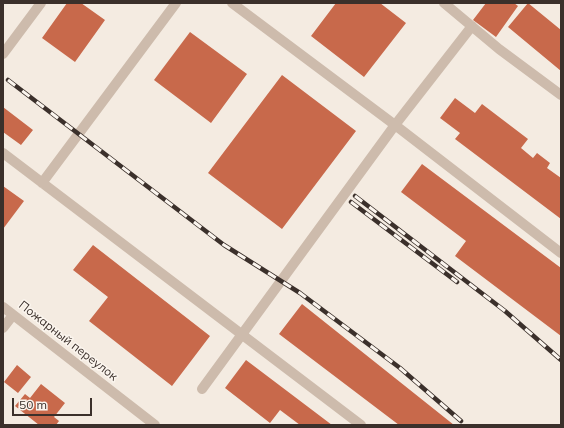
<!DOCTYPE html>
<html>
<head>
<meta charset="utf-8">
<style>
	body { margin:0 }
	#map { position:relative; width:564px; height:428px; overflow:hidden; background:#f4ebe1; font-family:Mulish,sans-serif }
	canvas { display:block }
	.frame { position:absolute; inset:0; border:4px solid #3b302b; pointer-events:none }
	.scale { position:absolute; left:12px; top:398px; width:80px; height:18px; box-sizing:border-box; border:2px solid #3b302b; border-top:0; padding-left:5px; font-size:12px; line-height:14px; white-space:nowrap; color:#3b302b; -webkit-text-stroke:3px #fbf5ee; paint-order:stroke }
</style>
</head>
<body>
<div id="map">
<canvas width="564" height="428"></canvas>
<div class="frame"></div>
<div class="scale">50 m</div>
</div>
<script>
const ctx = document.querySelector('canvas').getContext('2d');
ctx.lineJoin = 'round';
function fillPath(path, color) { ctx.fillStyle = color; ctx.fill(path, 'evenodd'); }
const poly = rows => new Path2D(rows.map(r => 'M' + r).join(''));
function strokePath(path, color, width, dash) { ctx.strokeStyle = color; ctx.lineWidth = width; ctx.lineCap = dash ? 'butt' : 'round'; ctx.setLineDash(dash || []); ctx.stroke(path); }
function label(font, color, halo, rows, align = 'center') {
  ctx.font = font + ' Mulish,sans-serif'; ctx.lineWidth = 3; ctx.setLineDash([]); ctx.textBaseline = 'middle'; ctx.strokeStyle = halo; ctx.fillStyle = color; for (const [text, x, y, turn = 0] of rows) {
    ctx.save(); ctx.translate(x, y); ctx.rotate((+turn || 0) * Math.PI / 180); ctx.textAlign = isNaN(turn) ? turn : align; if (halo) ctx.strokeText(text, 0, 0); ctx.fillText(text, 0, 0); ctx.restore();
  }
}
fillPath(poly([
	[67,3,81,3,105,20,75,62,42,38],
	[336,3,380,3,406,23,364,77,311,36],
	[486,3,514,3,518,6,496,37,473,20],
	[528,3,561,30,561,71,508,27],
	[190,32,247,74,211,123,154,80],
	[282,75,356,131,282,229,208,173],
	[455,98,475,113,482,104,528,139,521,148,533,158,537,153,550,163,547,168,561,178,561,219,455,139,460,133,440,118],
	[3,107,33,130,21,145,3,132],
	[422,164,561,268,561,336,455,256,466,241,401,192],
	[3,186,24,201,3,229],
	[93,245,210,336,172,386,89,321,108,297,73,270],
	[302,304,454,425,399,425,279,334],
	[246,360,332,425,300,425,280,410,270,423,225,388],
	[17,365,31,377,18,393,4,382],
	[41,384,65,403,54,417,59,421,56,425,39,425,15,406,25,394,30,398]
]), '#c8694b');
strokePath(poly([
	[232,3,395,125,561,253],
	[444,3,499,49,561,95],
	[3,54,41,3],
	[3,153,361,425],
	[42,183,176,3],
	[3,307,155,425],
	[3,328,13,315],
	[202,389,395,125,472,26]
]), '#cdbbac', 10);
const rail = poly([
	[8,80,224,245,300,293,400,368,461,421],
	[355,196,505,311,561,360],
	[351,202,457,282]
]);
strokePath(rail, '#3b302b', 4.5);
strokePath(rail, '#fbf5ee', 3, [9]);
label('12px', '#3b302b', '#fbf5ee', [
	["Пожарный переулок",68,341,38]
]);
</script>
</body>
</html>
